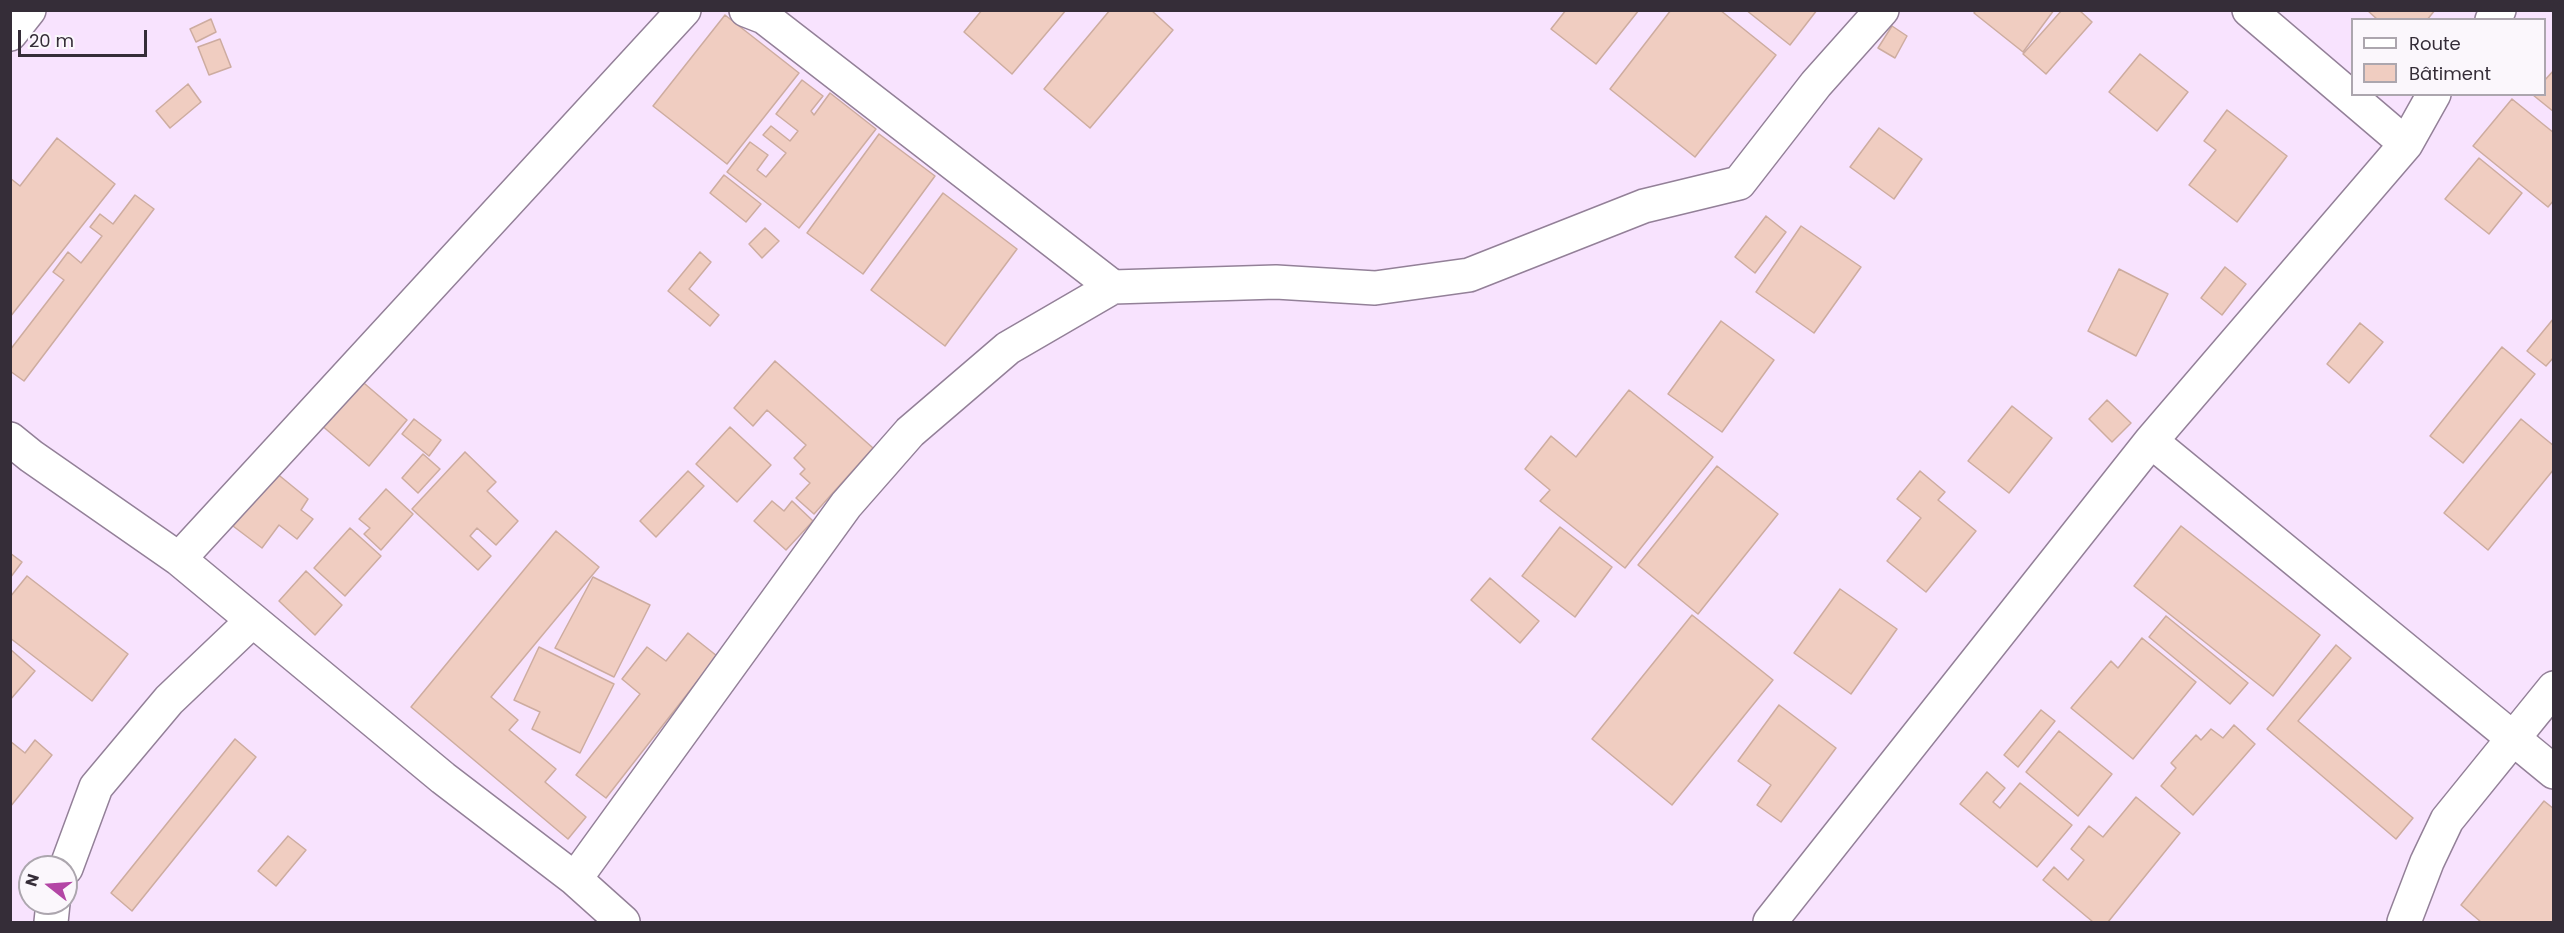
<!DOCTYPE html>
<html>
<head>
<meta charset="utf-8">
<style>
	body { margin:0 }
	#map { position:relative; width:2564px; height:933px; overflow:hidden; background:#f8e3fe; font-family:Poppins,sans-serif }
	canvas { display:block }
	.frame { position:absolute; inset:0; border:12px solid #352d38; pointer-events:none }
	.legend { position:absolute; left:2351px; top:18px; width:195px; height:78px; box-sizing:border-box; background:#fbf7fc; border:2px solid #aca6ae; margin:0; padding:8px 10px; list-style:none; font-size:18px; color:#352d38 }
	.legend li { display:flex; align-items:center; gap:12px; height:30px }
	.legend b { width:30px; border:2px solid #aca6ae }
	.north { position:absolute; left:18px; top:855px; width:60px; height:60px; box-sizing:border-box; background:#fbf7fc; border:2px solid #aca6ae; border-radius:50%; rotate:287deg; font-size:16px; font-weight:700; line-height:24px; text-align:center; color:#352d38 }
	.north::after { content:''; display:block; margin:auto; width:21px; height:27px; background:#b346a5; clip-path:polygon(50% 0,100% 100%,50% 72%,0 100%) }
	.scale { position:absolute; left:18px; top:30px; width:129px; height:27px; box-sizing:border-box; border:3px solid #352d38; border-top:0; padding-left:8px; font-size:18px; line-height:21px; white-space:nowrap; color:#352d38; -webkit-text-stroke:4px #fbf7fc; paint-order:stroke }
</style>
</head>
<body>
<div id="map">
<canvas width="2564" height="933"></canvas>
<div class="frame"></div>
<ul class="legend">
<li><b style="height:8px;background:#fff"></b>Route</li>
<li><b style="height:16px;background:#f0cdc1"></b>Bâtiment</li>
</ul>
<div class="north">N</div>
<div class="scale">20 m</div>
</div>
<script>
const ctx = document.querySelector('canvas').getContext('2d');
ctx.lineJoin = 'round';
function fillPath(path, color) { ctx.fillStyle = color; ctx.fill(path, 'evenodd'); }
const poly = rows => new Path2D(rows.map(r => 'M' + r).join(''));
function strokePath(path, color, width, dash) { ctx.strokeStyle = color; ctx.lineWidth = width; ctx.lineCap = dash ? 'butt' : 'round'; ctx.setLineDash(dash || []); ctx.stroke(path); }
const building = poly([
	[982,10,1066,10,1012,74,964,32,982,10],
	[1110,10,1151,10,1173,30,1090,128,1044,89,1110,10],
	[1566,10,1639,10,1596,64,1551,29,1566,10],
	[1671,10,1720,10,1776,55,1695,157,1610,89,1671,10],
	[1746,10,1817,10,1790,45,1746,10],
	[1976,10,2054,10,2023,52,1974,13,1976,10],
	[2062,10,2079,10,2092,22,2046,74,2023,54,2062,10],
	[2367,10,2435,10,2427,20,2378,20,2367,10],
	[725,15,799,73,727,164,653,106,725,15],
	[211,19,216,32,196,42,190,29,211,19],
	[1892,26,1907,36,1895,58,1878,48,1892,26],
	[220,39,231,67,209,75,198,47,220,39],
	[2140,54,2188,92,2157,131,2109,92,2140,54],
	[2554,70,2554,112,2533,95,2544,94,2544,81,2554,70],
	[802,80,823,96,811,111,814,115,830,93,876,129,799,228,727,172,750,142,768,155,757,170,766,177,786,153,763,135,771,126,790,141,798,131,776,114,802,80],
	[188,84,201,102,170,128,156,111,188,84],
	[2512,99,2554,133,2554,200,2548,207,2473,146,2512,99],
	[2227,110,2287,156,2237,222,2189,185,2216,150,2204,141,2227,110],
	[1879,128,1922,159,1894,199,1850,167,1879,128],
	[879,134,935,176,863,274,807,233,879,134],
	[57,138,115,184,10,317,10,178,20,186,57,138],
	[2479,158,2522,193,2489,234,2445,199,2479,158],
	[724,175,761,204,746,222,710,193,724,175],
	[943,193,1017,249,945,346,871,290,943,193],
	[135,195,154,209,24,381,10,371,10,350,64,280,53,272,68,252,81,263,102,236,90,227,100,214,113,224,135,195],
	[1766,216,1786,232,1755,273,1735,257,1766,216],
	[1801,226,1861,267,1814,333,1756,292,1801,226],
	[765,228,779,241,762,258,749,244,765,228],
	[700,252,711,262,689,289,719,315,710,326,668,291,700,252],
	[2225,267,2246,284,2222,315,2201,298,2225,267],
	[2119,269,2168,294,2136,356,2088,331,2119,269],
	[2554,318,2554,357,2546,366,2527,351,2554,318],
	[1721,321,1774,360,1722,432,1668,394,1721,321],
	[2360,323,2383,342,2349,383,2327,364,2360,323],
	[2502,347,2535,374,2463,463,2430,436,2502,347],
	[775,361,873,448,814,514,796,498,810,483,800,474,805,469,794,458,806,445,767,410,753,426,734,408,775,361],
	[358,378,407,420,369,466,320,424,358,378],
	[1629,390,1713,457,1625,568,1540,501,1550,490,1525,469,1551,436,1576,457,1629,390],
	[2107,400,2131,423,2112,442,2089,419,2107,400],
	[2012,406,2052,438,2009,493,1968,461,2012,406],
	[414,419,441,440,429,456,402,434,414,419],
	[2521,419,2554,446,2554,469,2488,550,2444,513,2521,419],
	[730,427,771,465,737,502,696,464,730,427],
	[465,452,496,482,487,491,518,521,496,545,477,528,470,536,491,556,478,570,412,509,465,452],
	[423,454,440,469,418,493,402,478,423,454],
	[1717,466,1778,514,1698,614,1638,565,1717,466],
	[688,471,704,486,656,537,640,521,688,471],
	[1920,471,1945,492,1938,500,1976,531,1926,592,1887,561,1921,518,1897,499,1920,471],
	[275,472,308,499,301,510,313,519,297,539,279,525,262,548,233,526,275,472],
	[386,489,413,514,381,550,364,534,370,528,359,519,386,489],
	[772,501,784,511,792,501,813,521,786,550,754,521,772,501],
	[2181,526,2320,635,2273,696,2134,586,2181,526],
	[1560,527,1612,567,1575,617,1522,576,1560,527],
	[350,528,381,556,345,596,314,568,350,528],
	[556,531,599,567,491,697,518,720,509,730,556,769,545,782,586,817,568,839,411,707,556,531],
	[10,553,22,562,10,578,10,553],
	[306,571,342,605,315,635,279,601,306,571],
	[27,576,128,654,92,701,10,638,10,597,27,576],
	[593,577,650,605,614,677,555,648,593,577],
	[1490,578,1539,621,1520,643,1471,600,1490,578],
	[1840,589,1897,629,1851,694,1794,653,1840,589],
	[1692,615,1773,680,1672,805,1592,739,1692,615],
	[2166,616,2248,683,2230,704,2149,637,2166,616],
	[688,633,717,656,606,798,576,775,640,694,622,679,647,647,666,661,688,633],
	[2142,638,2196,682,2133,759,2071,708,2111,661,2118,668,2142,638],
	[2336,645,2351,658,2298,721,2413,818,2396,839,2267,729,2336,645],
	[539,647,614,684,580,753,532,729,540,712,514,700,539,647],
	[10,649,35,671,10,700,10,649],
	[1779,705,1836,748,1781,822,1757,805,1771,785,1738,761,1779,705],
	[2041,710,2055,721,2018,767,2004,755,2041,710],
	[2234,725,2255,744,2193,815,2161,786,2176,768,2171,763,2196,735,2201,740,2211,729,2223,738,2234,725],
	[2059,731,2112,774,2078,816,2026,772,2059,731],
	[235,739,256,757,132,911,111,893,235,739],
	[35,740,52,755,10,807,10,741,25,753,35,740],
	[1987,772,2005,788,1993,802,2000,808,2020,783,2072,825,2037,867,1960,804,1987,772],
	[2136,797,2180,833,2108,922,2093,922,2043,880,2054,867,2068,880,2084,860,2071,849,2089,826,2103,837,2136,797],
	[2544,801,2554,809,2554,922,2481,922,2461,905,2544,801],
	[288,836,306,850,276,886,258,871,288,836]
]);
fillPath(building, '#f0cdc1');
strokePath(building, '#cdaca0', 1.5);
const minor = poly([
	[746,10,764,17,1113,287],
	[2249,10,2406,144],
	[2492,20,2499,10],
	[10,34,29,10],
	[10,439,31,456,179,559,443,778,575,879,623,922],
	[2151,441,2554,772],
	[179,559,684,10],
	[66,868,96,787,169,700,252,621],
	[575,879,846,505,910,432,1008,348,1113,287,1276,282,1375,288,1469,275,1644,206,1739,183,1816,84,1882,10],
	[51,922,53,903],
	[1770,922,2151,441,2406,144,2434,94],
	[2404,922,2427,862,2447,820,2554,688]
]);
strokePath(minor, '#938098', 36);
strokePath(minor, '#fff', 33);
</script>
</body>
</html>
